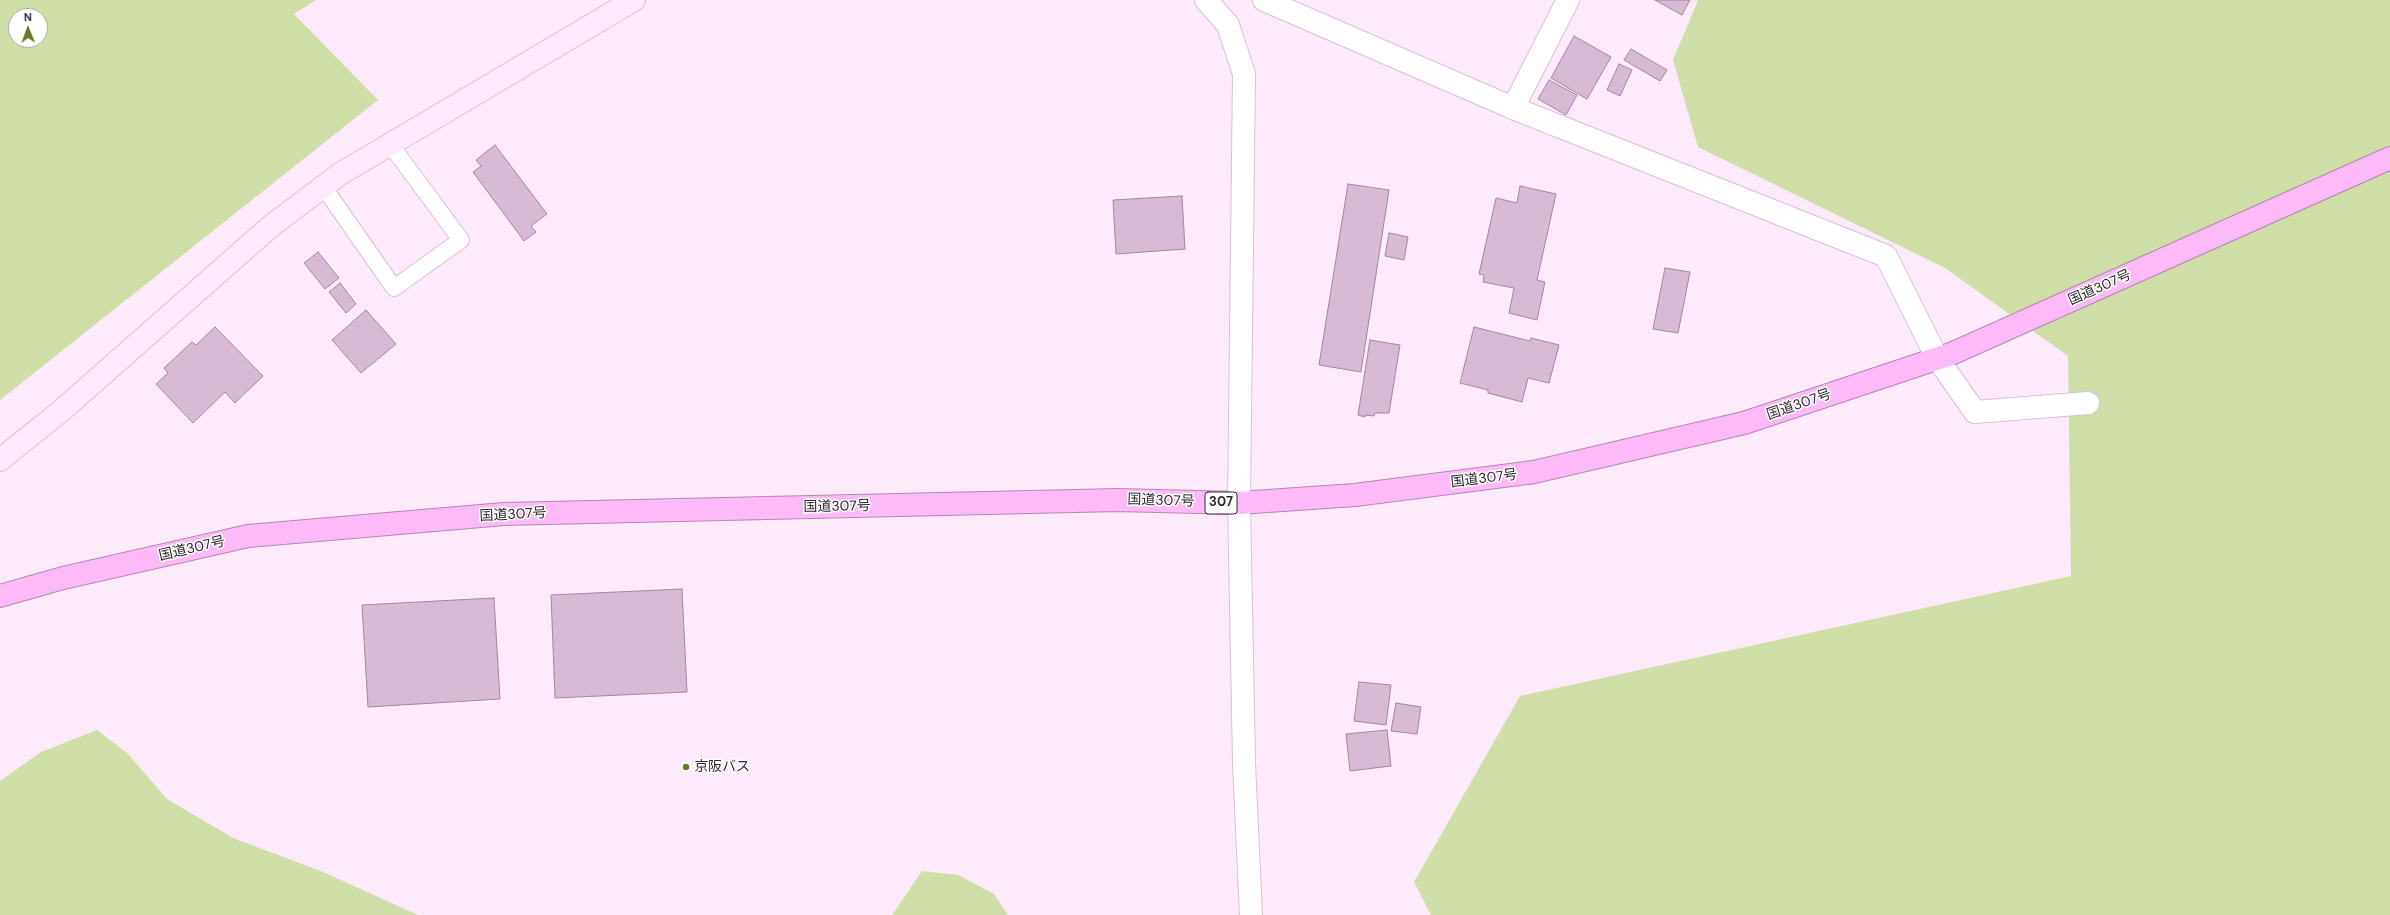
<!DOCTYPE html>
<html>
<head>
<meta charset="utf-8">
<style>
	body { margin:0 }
	#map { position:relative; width:2390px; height:915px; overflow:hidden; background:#fdebfb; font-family:"DM Sans",sans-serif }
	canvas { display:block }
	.north { position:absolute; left:8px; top:8px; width:40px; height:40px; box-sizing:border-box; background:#fff; border:1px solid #aca8ac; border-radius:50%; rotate:359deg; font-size:11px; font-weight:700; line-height:16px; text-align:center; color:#30262f }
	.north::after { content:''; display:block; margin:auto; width:14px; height:18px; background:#697b29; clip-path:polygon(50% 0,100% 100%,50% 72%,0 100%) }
</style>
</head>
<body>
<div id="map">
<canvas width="2390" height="915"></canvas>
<div class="north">N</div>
</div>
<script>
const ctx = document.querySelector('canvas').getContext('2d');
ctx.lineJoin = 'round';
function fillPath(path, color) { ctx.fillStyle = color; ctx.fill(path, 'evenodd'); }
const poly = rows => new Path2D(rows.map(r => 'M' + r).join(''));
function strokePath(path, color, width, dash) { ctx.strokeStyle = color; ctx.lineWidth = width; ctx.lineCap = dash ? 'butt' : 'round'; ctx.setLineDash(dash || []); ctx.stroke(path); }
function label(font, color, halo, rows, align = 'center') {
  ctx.font = font + ' "DM Sans","Noto Sans JP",sans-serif'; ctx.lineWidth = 3; ctx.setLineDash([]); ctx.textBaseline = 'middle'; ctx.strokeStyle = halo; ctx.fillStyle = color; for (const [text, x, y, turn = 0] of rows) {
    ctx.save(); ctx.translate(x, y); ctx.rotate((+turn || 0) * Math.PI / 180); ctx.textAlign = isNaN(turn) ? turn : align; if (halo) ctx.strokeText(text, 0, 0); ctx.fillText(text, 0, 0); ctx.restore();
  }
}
fillPath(poly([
	[0,0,316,0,294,14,378,100,0,400],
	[16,16,40,16,40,40,16,40],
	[1698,0,2390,0,2390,915,1431,915,1414,882,1520,696,2071,576,2068,356,1945,268,1698,147,1673,60],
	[97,730,127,753,167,799,233,838,323,872,418,915,0,915,0,781,41,752],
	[922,871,958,875,994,894,1008,915,892,915]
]), '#cfdea7');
const building = poly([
	[1655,0,1690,0,1682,15,1655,0],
	[1574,36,1611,57,1587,99,1551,78,1574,36],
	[1631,49,1667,70,1660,81,1624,60,1631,49],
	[1619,64,1632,70,1620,96,1607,90,1619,64],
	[1549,80,1577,95,1566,115,1538,99,1549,80],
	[495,145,547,214,531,226,536,232,524,241,473,172,481,166,476,160,495,145],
	[1348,184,1389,190,1361,372,1319,365,1348,184],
	[1520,186,1556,194,1537,280,1545,282,1537,320,1509,313,1514,288,1483,282,1484,275,1479,274,1496,198,1517,203,1520,186],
	[1182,196,1185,249,1116,254,1113,200,1182,196],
	[1389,233,1408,237,1404,260,1385,256,1389,233],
	[318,252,339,278,325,289,304,263,318,252],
	[1665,268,1690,272,1678,333,1653,329,1665,268],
	[340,283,356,304,346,313,329,292,340,283],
	[366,310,396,344,361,373,332,340,366,310],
	[215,327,263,376,235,403,225,392,193,423,156,384,168,373,164,368,192,342,196,345,215,327],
	[1474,327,1530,341,1531,338,1559,345,1549,383,1528,378,1522,402,1488,393,1488,390,1460,383,1474,327],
	[1370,340,1400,345,1389,413,1375,413,1374,416,1365,415,1365,417,1358,415,1370,340],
	[682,589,687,692,555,698,551,595,682,589],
	[494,598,500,699,368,707,362,605,494,598],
	[1359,682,1391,685,1386,725,1354,721,1359,682],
	[1396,703,1421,707,1417,734,1391,731,1396,703],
	[1387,730,1391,766,1350,771,1346,734,1387,730]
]);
fillPath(building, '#d7bad4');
strokePath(building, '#a388a0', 1);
const lane = poly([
	[323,186,394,288,461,240,390,144]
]);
const street = poly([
	[1206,0,1228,25,1244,74,1239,503,1244,763,1251,915],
	[1264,0,1513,108,1886,256,1937,358,1975,412,2088,403],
	[1513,108,1568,0]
]);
const secondary = poly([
	[0,460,61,411,271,226,340,174,634,0]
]);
const highway = poly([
	[0,596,63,578,248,536,504,514,1118,500,1239,503,1355,495,1534,472,1744,423,1951,354,2390,158]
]);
strokePath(lane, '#dbbfd8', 18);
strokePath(street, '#dbbfd8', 24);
strokePath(secondary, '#dbbfd8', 24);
strokePath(highway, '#b686b2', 24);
strokePath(lane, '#fff', 16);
strokePath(street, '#fff', 22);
strokePath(secondary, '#ffeafd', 22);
strokePath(highway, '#febaf8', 22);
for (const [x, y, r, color] of [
	[686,767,4,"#697b29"]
]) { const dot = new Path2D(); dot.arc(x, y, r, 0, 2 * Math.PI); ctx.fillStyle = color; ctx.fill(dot); strokePath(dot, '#fff', 1.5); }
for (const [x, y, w] of [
	[1221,503,32]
]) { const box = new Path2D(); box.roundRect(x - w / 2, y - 11, w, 22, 3); ctx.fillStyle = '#fff'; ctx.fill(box); strokePath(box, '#30262f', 1); }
label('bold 13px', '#30262f', null, [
	["307",1221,503]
]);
label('14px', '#30262f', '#fff', [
	["国道307号",2100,288,-24],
	["国道307号",1799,405,-19],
	["国道307号",1484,479,-7],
	["国道307号",1161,501,2],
	["国道307号",837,507,-1],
	["国道307号",513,515,-3],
	["国道307号",192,549,-13]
]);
label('14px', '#30262f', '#fff', [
	["京阪バス",694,767]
], 'left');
</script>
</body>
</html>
